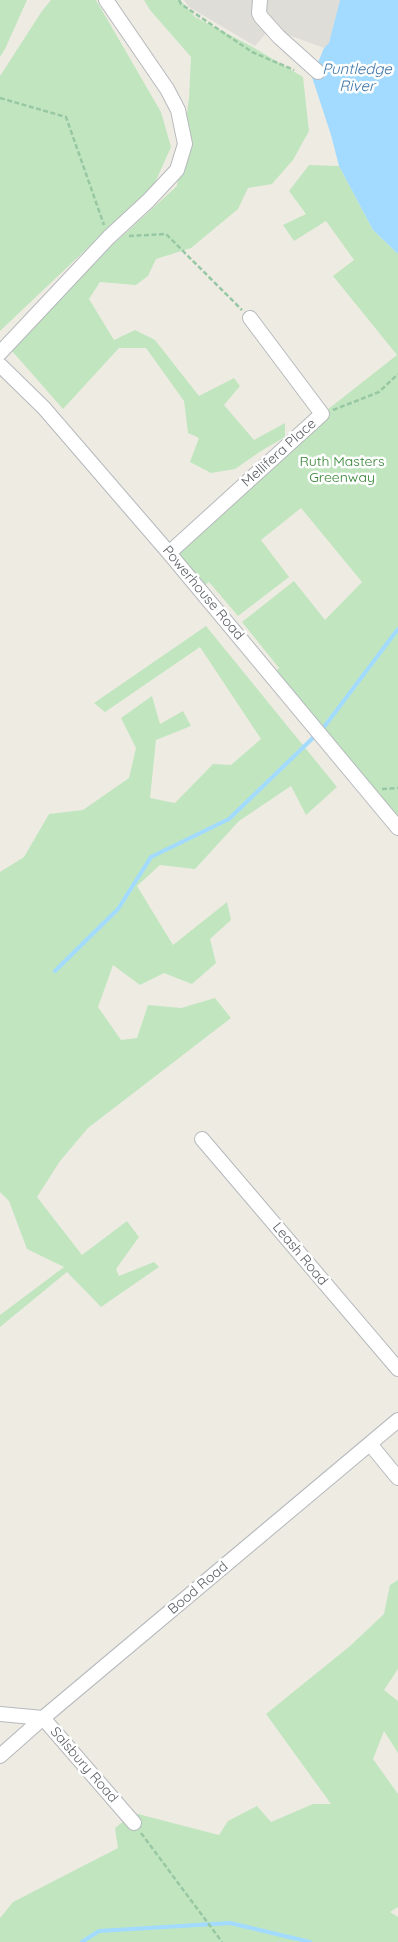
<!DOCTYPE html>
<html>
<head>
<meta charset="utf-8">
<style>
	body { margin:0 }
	canvas { display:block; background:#eeebe3 }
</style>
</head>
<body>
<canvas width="398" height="1942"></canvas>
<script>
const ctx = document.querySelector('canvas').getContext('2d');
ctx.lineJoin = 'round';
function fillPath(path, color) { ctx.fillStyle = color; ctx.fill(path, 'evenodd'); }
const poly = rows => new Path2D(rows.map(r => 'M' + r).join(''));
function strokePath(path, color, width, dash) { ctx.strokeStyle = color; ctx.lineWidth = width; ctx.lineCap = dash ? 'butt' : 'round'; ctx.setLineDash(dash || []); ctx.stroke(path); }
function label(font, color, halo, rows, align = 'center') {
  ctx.font = font + ' Quicksand,sans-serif'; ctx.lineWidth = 5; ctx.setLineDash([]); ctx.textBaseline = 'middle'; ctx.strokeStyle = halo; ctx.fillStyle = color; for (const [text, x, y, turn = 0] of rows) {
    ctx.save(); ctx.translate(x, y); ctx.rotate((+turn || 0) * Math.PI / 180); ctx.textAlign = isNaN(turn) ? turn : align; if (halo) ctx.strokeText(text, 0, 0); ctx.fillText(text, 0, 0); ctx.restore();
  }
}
fillPath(poly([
	[184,0,340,0,329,44,324,48,283,33,267,32,255,46,189,7]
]), '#dfddd7');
fillPath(poly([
	[0,0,27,0,5,49,0,57],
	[51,0,96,0,161,112,171,147,154,185,0,331,0,76,42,11],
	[144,0,180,0,195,17,251,46,303,77,309,131,293,160,272,184,248,188,238,209,191,248,156,259,148,276,136,285,100,282,89,299,114,340,135,330,155,340,199,396,234,378,240,386,224,405,254,440,285,423,285,437,261,451,235,469,211,473,190,462,199,438,188,433,184,401,146,348,119,348,63,409,5,343,177,186,189,98,191,57,150,10],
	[309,165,339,166,373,230,398,254,398,828,271,676,279,668,242,622,294,581,325,620,362,582,301,508,261,540,289,577,238,616,209,582,199,589,169,553,322,414,397,355,333,276,354,260,326,221,294,241,283,225,306,214,289,191],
	[206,626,337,787,306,815,291,786,239,821,195,869,160,865,137,886,173,945,227,902,231,920,210,939,216,963,192,984,164,973,140,985,113,965,98,1007,121,1040,137,1038,148,1005,181,1008,215,998,231,1018,88,1128,60,1161,37,1197,82,1255,127,1221,139,1237,116,1269,119,1276,154,1262,159,1267,101,1307,67,1272,0,1327,0,1315,64,1267,27,1249,9,1201,0,1192,0,872,24,857,49,814,83,810,129,778,136,748,121,718,152,696,160,724,183,711,191,726,156,740,150,798,175,803,213,764,231,765,261,739,200,647,105,712,94,703],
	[398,1580,398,1669,384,1690,398,1701,398,1753,384,1731,373,1759,398,1794,398,1907,390,1912,398,1917,398,1942,0,1942,0,1918,13,1902,118,1848,115,1828,134,1813,219,1835,228,1821,257,1806,271,1822,313,1804,331,1804,266,1714,350,1646,384,1614,390,1585]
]), '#c1e6bf');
fillPath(poly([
	[340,0,398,0,398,254,373,230,339,166,331,135,312,77,324,48,329,43]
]), '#a2dbff');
strokePath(poly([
	[321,731,398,629],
	[55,971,118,909,151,857,229,819,316,735],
	[82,1942,99,1931,230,1923,310,1942]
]), '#a2dbff', 4);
const minor = poly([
	[260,0,259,13,261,17,279,37,318,72],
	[0,353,109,237,148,201,177,170,185,144,178,110,167,89,106,0],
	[0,365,44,408,169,553,398,828],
	[169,553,322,414,250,318],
	[202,1139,398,1369],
	[370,1444,398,1478],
	[0,1714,43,1718,134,1823],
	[0,1756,43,1718,398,1420]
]);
strokePath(minor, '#b6b9bd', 16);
strokePath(poly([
	[179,0,181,4,252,52,294,70],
	[0,98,66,117,104,225],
	[129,236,166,234,242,310],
	[333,410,379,392,398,374],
	[382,789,398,788],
	[141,1833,222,1942]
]), '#98c7a4', 2.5, [5, 2.5]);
strokePath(minor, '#fff', 14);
label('14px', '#5b5f64', '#fff', [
	["Mellifera Place",279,453,-42],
	["Powerhouse Road",203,593,50],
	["Leash Road",300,1254,50],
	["Bood Road",198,1588,-40],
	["Salsbury Road",84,1765,49]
]);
label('14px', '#338333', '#fff', [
	["Ruth Masters",342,462],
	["Greenway",342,478]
]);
label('italic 15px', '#3c75a9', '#fff', [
	["Puntledge",357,69],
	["River",357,86]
]);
</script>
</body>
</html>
